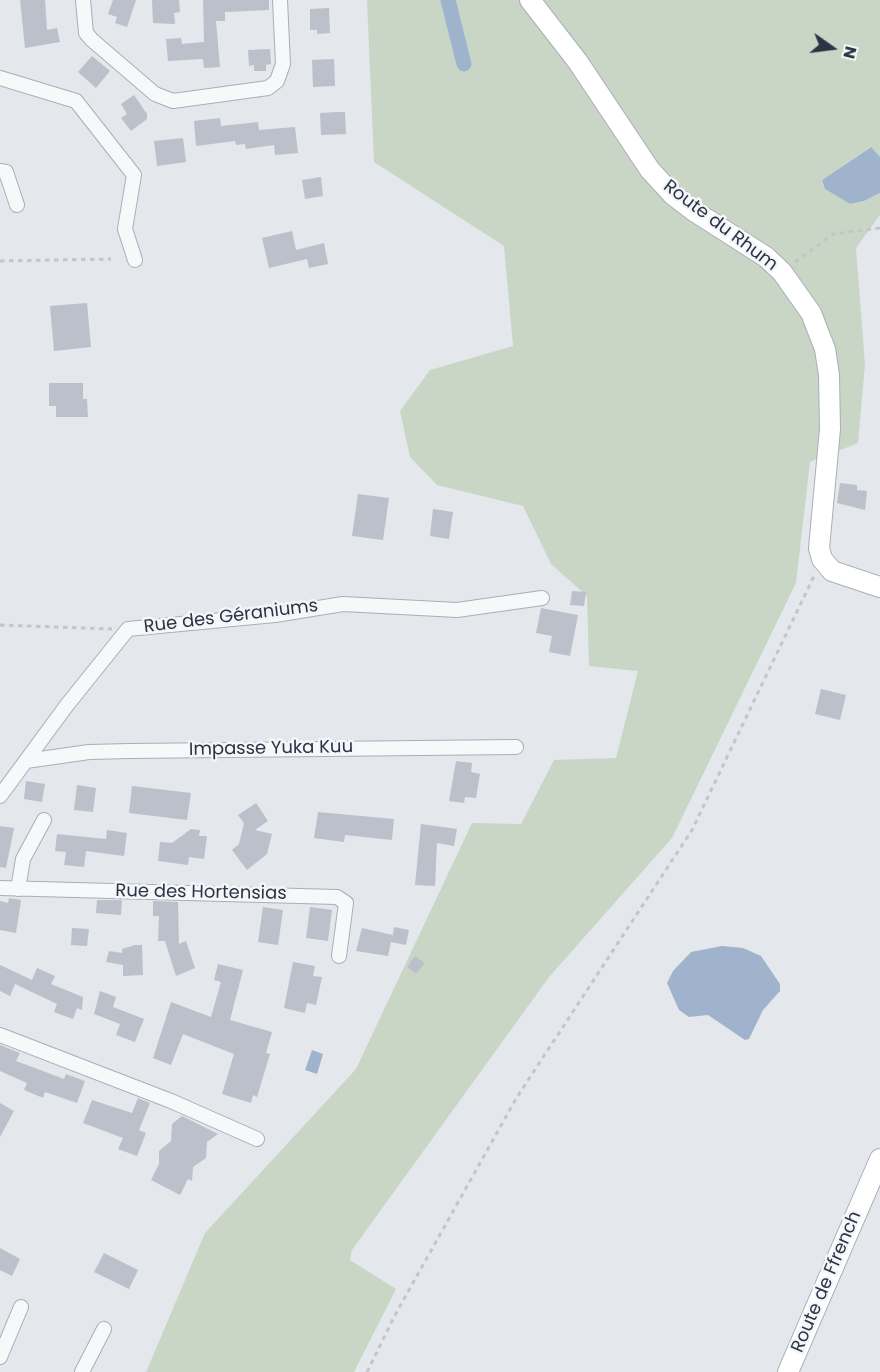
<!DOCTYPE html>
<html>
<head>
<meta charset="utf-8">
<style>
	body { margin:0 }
	#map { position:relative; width:880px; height:1372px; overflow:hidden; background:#e4e7ec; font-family:Poppins,sans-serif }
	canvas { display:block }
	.north { position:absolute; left:802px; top:18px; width:60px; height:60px; -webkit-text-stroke:4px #f4f6f9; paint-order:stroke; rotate:104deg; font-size:16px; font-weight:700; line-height:24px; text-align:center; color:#2b3445 }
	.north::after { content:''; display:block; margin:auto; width:21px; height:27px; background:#2b3445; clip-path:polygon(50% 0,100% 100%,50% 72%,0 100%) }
</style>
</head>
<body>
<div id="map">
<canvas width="880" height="1372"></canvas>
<div class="north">N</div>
</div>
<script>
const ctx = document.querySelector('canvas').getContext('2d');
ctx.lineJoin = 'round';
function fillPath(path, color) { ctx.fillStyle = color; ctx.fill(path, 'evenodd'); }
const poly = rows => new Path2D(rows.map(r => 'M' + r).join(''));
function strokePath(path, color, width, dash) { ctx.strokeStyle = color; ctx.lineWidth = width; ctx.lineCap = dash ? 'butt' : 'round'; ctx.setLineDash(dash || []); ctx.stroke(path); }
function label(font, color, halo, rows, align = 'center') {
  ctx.font = font + ' Poppins,sans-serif'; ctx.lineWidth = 5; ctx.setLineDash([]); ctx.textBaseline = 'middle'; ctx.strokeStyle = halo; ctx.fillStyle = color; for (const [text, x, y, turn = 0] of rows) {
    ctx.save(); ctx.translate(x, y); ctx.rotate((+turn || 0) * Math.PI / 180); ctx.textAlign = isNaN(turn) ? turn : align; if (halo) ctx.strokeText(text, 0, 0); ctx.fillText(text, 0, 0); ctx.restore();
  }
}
fillPath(poly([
	[367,0,880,0,880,157,870,147,822,180,825,189,850,204,864,201,880,193,880,215,856,248,865,364,858,443,810,462,796,583,672,838,549,977,352,1250,350,1260,396,1289,354,1372,146,1372,205,1233,356,1069,472,823,521,824,554,760,616,758,638,671,589,666,587,596,551,564,523,506,437,485,410,457,400,411,430,370,513,346,504,246,374,162]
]), '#c9d6c5');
fillPath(poly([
	[871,147,880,157,880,193,864,201,850,204,825,189,822,180],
	[722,946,743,948,761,956,780,984,780,991,763,1010,749,1039,745,1040,708,1015,689,1017,679,1010,667,983,673,971,691,952],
	[312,1050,323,1054,317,1074,305,1070]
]), '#9fb4cc');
strokePath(poly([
	[448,0,464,64]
]), '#9fb4cc', 15);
fillPath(poly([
	[20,0,45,0,47,30,57,28,60,42,25,48],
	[113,0,136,0,127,27,115,23,117,17,108,14],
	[152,0,179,0,180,12,174,13,175,24,153,23],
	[203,0,269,0,269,10,225,12,225,21,216,21,220,67,204,68,203,59,168,61,166,39,181,38,182,44,204,42],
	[329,8,330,33,317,34,317,30,310,30,310,9],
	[270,49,271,64,266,65,266,71,254,71,254,65,249,66,248,50],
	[92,56,110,71,96,88,78,72],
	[334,59,335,86,313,87,312,60],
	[134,95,147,114,147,119,131,131,121,118,127,114,121,104],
	[337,112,345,112,346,134,321,135,320,113],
	[220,118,221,126,258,122,259,130,295,127,298,153,275,155,274,145,246,149,245,144,236,145,235,141,196,146,194,121],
	[183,138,186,162,157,166,154,141],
	[321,177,323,196,305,199,302,180],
	[292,231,296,250,324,243,328,264,309,268,307,259,269,268,262,238],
	[87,303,91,347,54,351,50,306],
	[49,383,83,383,83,399,87,399,88,417,56,417,56,406,49,406],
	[840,483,857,485,857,490,867,491,865,510,837,503],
	[358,494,389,498,383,540,352,536],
	[433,509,453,512,449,539,430,536],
	[572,591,586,592,584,606,570,605],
	[541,608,578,615,570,656,549,652,552,636,536,633],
	[821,689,846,695,840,720,815,714],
	[456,761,472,763,471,772,480,774,476,798,465,797,464,803,449,801],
	[26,781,45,784,42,802,24,799],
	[77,785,96,788,93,812,74,810],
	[132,786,191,793,187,820,129,813],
	[256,803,268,821,255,830,272,834,267,854,247,870,232,850,239,844,244,823,238,815],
	[318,812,394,819,392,840,345,835,344,842,314,838],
	[421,824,457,829,454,846,437,843,435,886,415,885],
	[0,826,14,828,6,868,0,867],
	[191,829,200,830,199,836,207,836,204,859,189,857,188,865,158,861,160,842,172,843],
	[107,830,127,833,124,856,86,851,84,867,64,865,66,852,55,851,57,834,106,839],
	[9,898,21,900,16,933,0,930,0,901,8,903],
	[97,900,122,900,121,915,96,913],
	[153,901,178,902,179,944,186,941,195,968,176,976,165,941,158,941,159,916,153,916],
	[263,907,283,910,278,945,258,942],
	[310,907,332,910,328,941,306,938],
	[394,927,409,930,406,945,391,942,388,956,356,951,362,928,393,935,392,940],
	[72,928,89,929,87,946,71,945],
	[135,945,142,945,143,975,123,976,123,965,106,962,109,951,122,953,122,949],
	[415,956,425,963,416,974,407,967],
	[293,962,315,966,313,976,322,977,316,1005,307,1003,305,1013,284,1008],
	[218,964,243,970,230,1020,272,1032,266,1053,270,1054,260,1087,257,1097,253,1095,251,1103,222,1094,234,1054,183,1034,171,1065,153,1058,171,1002,211,1017,221,982,214,980],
	[0,965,32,980,37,968,55,976,51,984,83,997,82,1010,77,1008,73,1019,54,1012,57,1004,15,984,10,996,0,991],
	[100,991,116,997,113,1007,144,1019,135,1042,116,1035,120,1024,94,1014],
	[0,1045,20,1053,16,1061,64,1079,66,1074,85,1081,77,1103,45,1092,43,1098,24,1090,27,1083,0,1071],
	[138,1098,150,1103,139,1130,146,1133,137,1156,118,1149,123,1138,83,1123,92,1100,132,1113],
	[0,1103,14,1111,0,1137],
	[182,1116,218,1134,207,1142,206,1158,193,1167,192,1181,188,1179,180,1195,151,1180,159,1164,159,1151,171,1141,172,1124],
	[0,1248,20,1259,12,1276,0,1270],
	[104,1253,138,1270,129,1289,94,1272]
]), '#bbc0ca');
const street = poly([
	[83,0,86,33,92,40,155,94,173,101,268,88,277,81,283,64,280,0],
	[0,78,76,101,134,175,125,229,135,260],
	[0,171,6,172,17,205],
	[26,761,89,752,130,751,516,747],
	[0,796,67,705,128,629,275,615,343,604,457,610,542,598],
	[0,888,337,897,346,903,339,956],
	[18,889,23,859,44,820],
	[0,1035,171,1101,257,1139],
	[0,1357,21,1307],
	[82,1372,104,1329]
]);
const secondary = poly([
	[530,0,578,62,650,170,673,195,694,211,766,257,782,272,811,313,825,349,829,375,830,429,819,548,822,559,832,571,880,587],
	[788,1372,880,1159]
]);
strokePath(street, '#a9aeb7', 16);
strokePath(secondary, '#a9aeb7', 22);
strokePath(poly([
	[0,261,111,259],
	[795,262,833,234,880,228],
	[0,625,112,629],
	[367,1372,395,1315,517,1097,692,830,815,574]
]), '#c2c5cb', 3, [4.5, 4.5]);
strokePath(street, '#f7f8fa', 14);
strokePath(secondary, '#fff', 20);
label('18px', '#2b3445', '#f4f6f9', [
	["Route du Rhum",720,226,37],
	["Rue des Géraniums",231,617,-7],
	["Impasse Yuka Kuu",271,749,-1],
	["Rue des Hortensias",201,893,1],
	["Route de Ffrench",827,1282,-67]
]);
</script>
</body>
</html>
